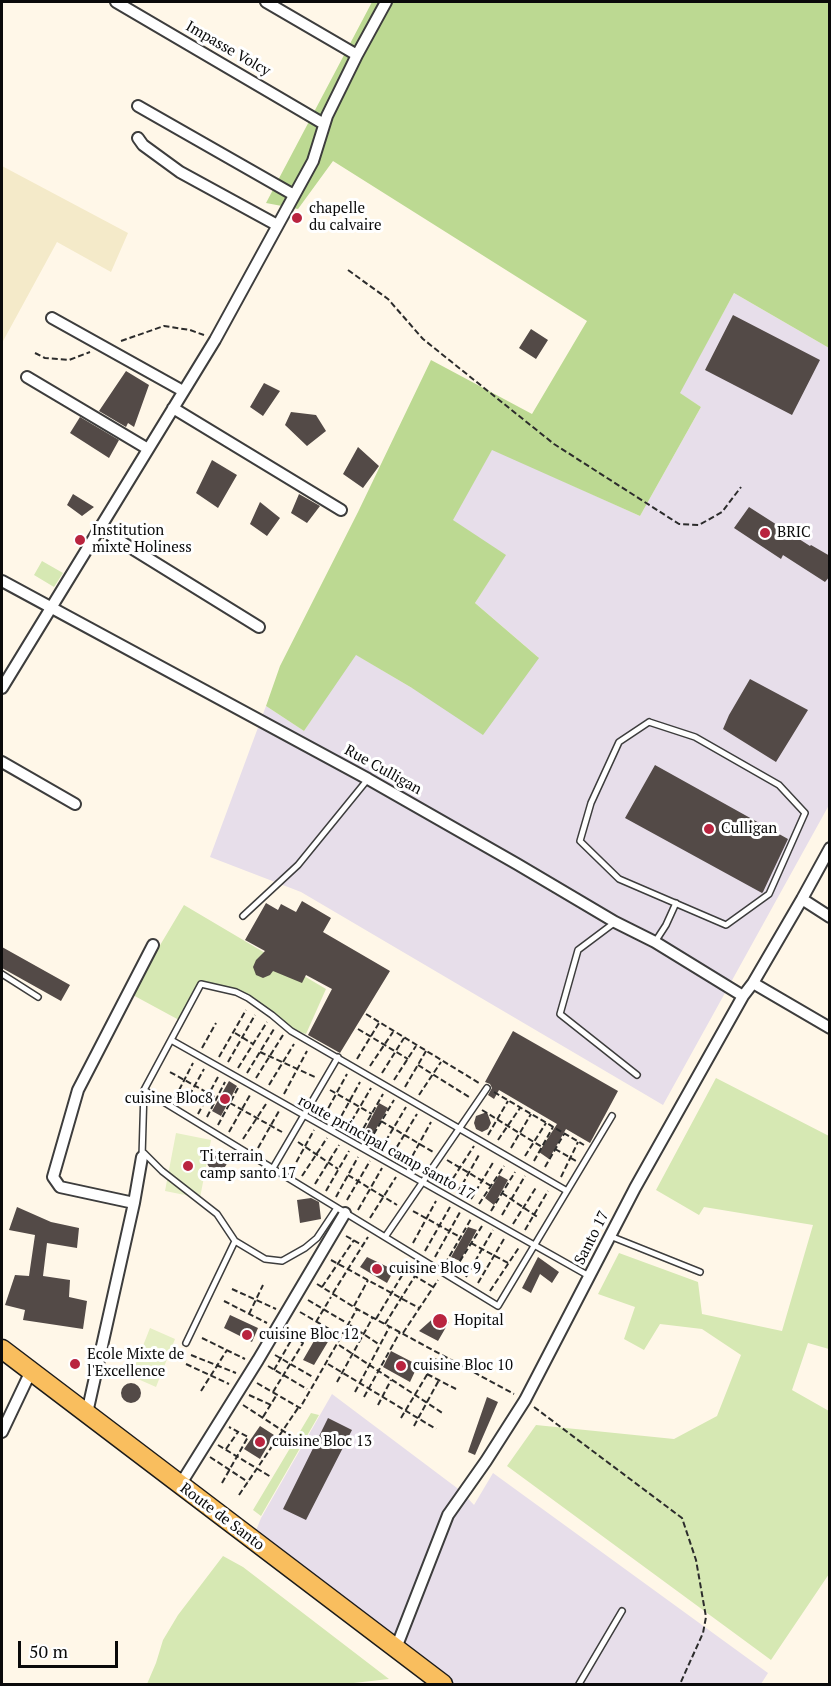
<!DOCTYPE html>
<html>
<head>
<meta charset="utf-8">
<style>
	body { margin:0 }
	#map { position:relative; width:831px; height:1686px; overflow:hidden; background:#fff7e8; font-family:"PT Serif",serif }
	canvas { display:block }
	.frame { position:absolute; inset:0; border:3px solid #0a0a0a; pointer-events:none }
	.scale { position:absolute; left:18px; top:1641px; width:100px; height:27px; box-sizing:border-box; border:3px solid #0a0a0a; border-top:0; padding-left:8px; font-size:18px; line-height:21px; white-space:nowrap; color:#0a0a0a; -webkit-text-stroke:4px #fff; paint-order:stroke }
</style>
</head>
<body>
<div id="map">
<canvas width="831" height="1686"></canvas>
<div class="frame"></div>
<div class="scale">50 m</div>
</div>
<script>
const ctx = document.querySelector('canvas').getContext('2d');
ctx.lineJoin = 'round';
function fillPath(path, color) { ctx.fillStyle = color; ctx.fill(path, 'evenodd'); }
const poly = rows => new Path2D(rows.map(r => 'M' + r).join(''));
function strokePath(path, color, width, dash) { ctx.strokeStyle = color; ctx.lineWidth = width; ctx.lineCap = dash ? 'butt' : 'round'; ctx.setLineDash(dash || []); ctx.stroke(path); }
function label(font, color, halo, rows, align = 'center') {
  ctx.font = font + ' "PT Serif",serif'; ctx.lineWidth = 6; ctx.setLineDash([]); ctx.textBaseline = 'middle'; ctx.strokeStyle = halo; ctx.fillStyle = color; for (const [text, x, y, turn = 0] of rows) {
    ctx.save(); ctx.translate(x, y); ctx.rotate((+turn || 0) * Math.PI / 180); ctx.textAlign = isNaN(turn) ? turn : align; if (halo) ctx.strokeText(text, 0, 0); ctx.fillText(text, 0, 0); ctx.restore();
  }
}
fillPath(poly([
	[734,293,829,348,829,805,663,1105,301,892,210,857,266,706,304,731,355,654,412,688,538,657,475,603,505,555,452,520,492,449,640,516,701,407,679,393],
	[332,1394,461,1491,474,1505,493,1473,768,1673,761,1684,452,1684,255,1533,261,1518]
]), '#e7deea');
fillPath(poly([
	[2,166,128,233,111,272,57,242,2,343]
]), '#f4eac9');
fillPath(poly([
	[42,561,63,573,54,587,34,575],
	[184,905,326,989,306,1034,294,1030,277,1015,237,990,200,981,179,1020,131,994],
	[716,1078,829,1136,829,1349,808,1343,792,1390,829,1411,829,1574,771,1660,507,1466,536,1425,674,1439,717,1416,741,1355,702,1329,660,1324,644,1350,624,1339,635,1307,598,1294,619,1253,698,1282,702,1314,782,1331,813,1225,704,1207,699,1215,656,1190],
	[311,1413,319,1415,261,1516,253,1510],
	[223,1556,243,1567,389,1679,345,1684,147,1684,156,1663,163,1640,178,1615]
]), '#d6e8b3');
fillPath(poly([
	[372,2,829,2,829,348,734,293,680,393,701,407,640,516,492,450,453,520,506,555,475,603,539,658,483,735,412,688,356,655,304,731,266,706,280,666,358,512,431,360,532,414,587,321,333,161,298,209,266,203]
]), '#bcd992');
fillPath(poly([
	[176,1133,211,1140,200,1198,165,1191],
	[150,1328,175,1339,156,1387,131,1376]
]), '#e6efc5');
fillPath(poly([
	[733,315,820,360,792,415,705,370],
	[531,329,548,340,536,359,519,348],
	[126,371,149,385,134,427,128,423,126,427,99,411],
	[264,383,280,391,263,416,250,407],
	[291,412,316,415,326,431,307,446,285,425],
	[80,417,119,440,109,458,70,433],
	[358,447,379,466,363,488,343,474],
	[212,460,237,475,218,508,196,493],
	[73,494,94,507,82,516,67,505],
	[299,494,320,506,307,523,291,513],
	[260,502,280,518,267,536,250,524],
	[749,507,810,546,811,545,830,556,830,576,825,582,783,555,781,559,734,528],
	[750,679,808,710,776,762,723,729,729,715],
	[655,765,788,839,763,892,762,893,625,818],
	[302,901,331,918,323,932,390,971,340,1053,308,1035,332,989,306,975,302,983,273,971,270,975,263,978,256,975,253,967,256,960,265,951,245,940,266,903,278,910,281,904,296,912],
	[2,947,70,985,61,1001,2,968],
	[513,1031,618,1091,590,1143,566,1129,549,1159,539,1152,557,1124,499,1090,494,1099,488,1095,492,1088,490,1084,485,1082],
	[229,1081,237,1086,221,1116,212,1111],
	[379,1103,388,1108,372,1136,364,1132],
	[487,1112,491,1123,488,1129,482,1132,476,1129,474,1123,476,1116],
	'207 1161a10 10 0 1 1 20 0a10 10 0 1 1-20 0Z',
	[499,1175,508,1180,494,1205,485,1198],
	[311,1198,319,1202,321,1219,300,1223,297,1200],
	[17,1207,51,1222,79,1228,77,1248,47,1243,43,1276,70,1280,69,1297,87,1301,83,1329,23,1320,25,1310,5,1305,15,1275,29,1276,35,1235,9,1230],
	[468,1227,477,1230,460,1261,451,1257],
	[367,1257,394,1270,387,1283,360,1267],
	[538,1257,559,1272,552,1283,540,1274,531,1293,522,1288],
	[230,1315,258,1328,252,1342,224,1328],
	[437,1315,449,1322,438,1341,419,1331],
	[318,1334,329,1340,314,1365,303,1360],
	[391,1351,418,1365,410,1382,383,1367],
	'121 1393a10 10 0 1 1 20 0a10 10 0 1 1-20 0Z',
	[487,1397,498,1402,475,1455,468,1452],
	[328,1418,352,1430,306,1520,283,1509],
	[260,1426,274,1435,260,1459,244,1449]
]), '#534a47');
const service = poly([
	[649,722,695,737,779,785,805,813,769,894,726,925,619,879,580,841,591,803,619,742,649,722],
	[243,916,298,865,368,779],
	[614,923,578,950,560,1014,637,1075],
	[655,942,666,925,676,903],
	[2,974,38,997],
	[171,1040,589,1276],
	[144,1090,498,1306,612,1116],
	[144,1153,162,1171,217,1214,235,1241,186,1343],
	[142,1157,144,1090,201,984,236,992,248,998,272,1015,291,1031,567,1191],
	[273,1168,338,1057],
	[610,1236,700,1272],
	[385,1237,487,1088],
	[235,1241,265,1259,282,1261,305,1248,317,1238,337,1208],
	[579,1684,622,1611]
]);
const minor = poly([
	[116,2,324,124],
	[266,2,357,55],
	[138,106,294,195],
	[138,138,143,145,180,172,277,225],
	[52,318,183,391],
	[27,377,148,449],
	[173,408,341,510],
	[99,528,259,627],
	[2,581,368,779,517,864,615,922,655,942,743,996],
	[2,688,215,340,313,161,327,116,357,55,386,2],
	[2,762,75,804],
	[802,899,830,917],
	[753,983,830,1028],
	[134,1203,60,1187,53,1177,78,1090,153,945],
	[87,1413,134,1203,142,1157],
	[2,1432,31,1371],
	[180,1485,258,1360,345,1213],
	[396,1648,448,1515,486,1461,525,1400,635,1188,743,996,753,983,802,899,830,848]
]);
const primary = poly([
	[2,1349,443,1684]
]);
strokePath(service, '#3d3d3d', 8);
strokePath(minor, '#3d3d3d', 14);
strokePath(primary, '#1b1b1b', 21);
strokePath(poly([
	[348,270,388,299,423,339,554,444,679,524,699,525,722,512,741,487],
	[121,341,164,326,190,330,204,335],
	[35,353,45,358,69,360,90,352],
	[366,1014,479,1083],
	[358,1029,408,1059],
	[235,1033,253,1044],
	[202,1048,216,1023],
	[260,1052,315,1077],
	[219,1057,246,1010],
	[357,1059,379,1023],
	[228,1062,255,1015],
	[418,1065,469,1097],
	[370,1066,393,1032],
	[238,1068,267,1022],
	[170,1072,217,1098],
	[247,1073,274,1029],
	[382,1073,404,1038],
	[256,1078,283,1035],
	[394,1080,416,1046],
	[269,1085,294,1044],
	[405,1087,426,1051],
	[330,1090,372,1114],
	[494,1092,584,1145],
	[284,1094,307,1051],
	[419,1095,441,1062],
	[175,1098,193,1063],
	[185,1103,204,1069],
	[230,1103,282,1132],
	[482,1110,542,1147],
	[198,1114,218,1077],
	[324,1116,347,1074],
	[207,1117,225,1082],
	[381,1121,433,1152],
	[337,1124,360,1082],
	[218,1125,238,1088],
	[347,1129,371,1088],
	[229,1132,250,1095],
	[488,1135,508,1101],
	[359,1136,383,1094],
	[243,1139,266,1104],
	[498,1140,520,1108],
	[298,1142,338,1169],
	[369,1142,394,1100],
	[258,1148,279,1111],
	[511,1148,531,1114],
	[381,1149,406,1107],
	[555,1149,576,1161],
	[392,1155,417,1114],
	[525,1156,546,1123],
	[447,1160,491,1186],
	[534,1161,553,1127],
	[408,1164,431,1122],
	[545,1167,564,1134],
	[292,1170,314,1130],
	[348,1175,397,1205],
	[302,1176,327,1138],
	[561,1177,578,1142],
	[315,1184,339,1145],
	[448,1186,474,1146],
	[326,1191,349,1151],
	[458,1192,480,1153],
	[502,1193,539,1218],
	[336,1197,358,1157],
	[471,1199,494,1161],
	[347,1200,370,1161],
	[479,1204,504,1166],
	[358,1210,382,1168],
	[413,1211,460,1237],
	[491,1211,515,1172],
	[502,1215,525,1176],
	[370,1218,396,1177],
	[513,1224,537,1186],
	[525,1230,548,1191],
	[346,1236,362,1245],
	[413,1243,436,1201],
	[471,1243,508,1263],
	[425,1251,450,1207],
	[435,1257,460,1212],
	[331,1260,419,1308],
	[445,1264,471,1219],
	[455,1269,482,1226],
	[405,1270,433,1287],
	[466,1277,493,1230],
	[478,1283,504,1239],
	[317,1284,357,1309,514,1394],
	[322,1287,354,1240],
	[232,1289,276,1309],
	[490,1291,520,1246],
	[333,1293,368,1237],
	[308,1300,345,1322],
	[224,1301,267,1323],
	[354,1306,368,1280],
	[300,1312,338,1334],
	[249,1314,263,1285],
	[376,1319,410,1262],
	[316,1322,331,1297],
	[385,1324,415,1276],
	[350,1325,380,1345],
	[403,1333,438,1280],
	[202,1338,245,1359],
	[339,1345,444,1414],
	[191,1355,236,1373],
	[275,1355,313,1377],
	[186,1364,229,1384],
	[328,1364,436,1429],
	[268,1366,307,1389],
	[274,1370,293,1337],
	[427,1374,456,1389],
	[337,1382,373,1317],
	[257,1383,300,1408,357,1309],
	[201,1391,227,1350],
	[273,1392,303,1343,287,1333],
	[355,1392,390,1326],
	[249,1395,271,1405],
	[364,1397,400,1332],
	[243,1405,294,1438],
	[378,1405,391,1380],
	[534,1407,682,1518,696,1560,706,1617,703,1633,680,1684],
	[263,1417,276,1396],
	[401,1418,437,1358],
	[414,1426,439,1380],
	[218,1445,271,1477],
	[226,1449,238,1432],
	[210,1457,248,1482],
	[222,1483,248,1437,229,1427],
	[239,1495,298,1408]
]), '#2c2c2c', 2, [6, 3]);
strokePath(service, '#fff', 5);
strokePath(minor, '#fff', 10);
strokePath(primary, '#f9be5e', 18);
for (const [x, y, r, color] of [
	[297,218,6,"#b9243f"],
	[765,533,6,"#b9243f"],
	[80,540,6,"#b9243f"],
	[709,829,6,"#b9243f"],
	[225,1099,6,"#b9243f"],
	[188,1166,6,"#b9243f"],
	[377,1269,6,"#b9243f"],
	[440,1321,8,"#b9243f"],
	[247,1335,6,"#b9243f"],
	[75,1364,6,"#b9243f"],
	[401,1366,6,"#b9243f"],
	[260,1442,6,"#b9243f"]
]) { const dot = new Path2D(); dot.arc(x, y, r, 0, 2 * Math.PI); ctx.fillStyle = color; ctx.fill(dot); strokePath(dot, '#fff', 2); }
label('15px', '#0a0a0a', '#fff', [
	["Impasse Volcy",228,49,30],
	["Rue Culligan",383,770,29],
	["route principal camp santo 17",386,1148,29],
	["Santo 17",592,1238,-63],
	["Route de Santo",222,1517,37]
]);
label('15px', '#0a0a0a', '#fff', [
	["chapelle",309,209],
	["du calvaire",309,226],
	["Institution",92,531],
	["mixte Holiness",92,548],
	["BRIC",777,533],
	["Culligan",721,829],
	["cuisine Bloc8",213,1099,"right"],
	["Ti terrain",200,1157],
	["camp santo 17",200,1174],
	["cuisine Bloc 9",389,1269],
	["Hopital",454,1321],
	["cuisine Bloc 12",259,1335],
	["Ecole Mixte de",87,1355],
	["l'Excellence",87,1372],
	["cuisine Bloc 10",413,1366],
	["cuisine Bloc 13",272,1442]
], 'left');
</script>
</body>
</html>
